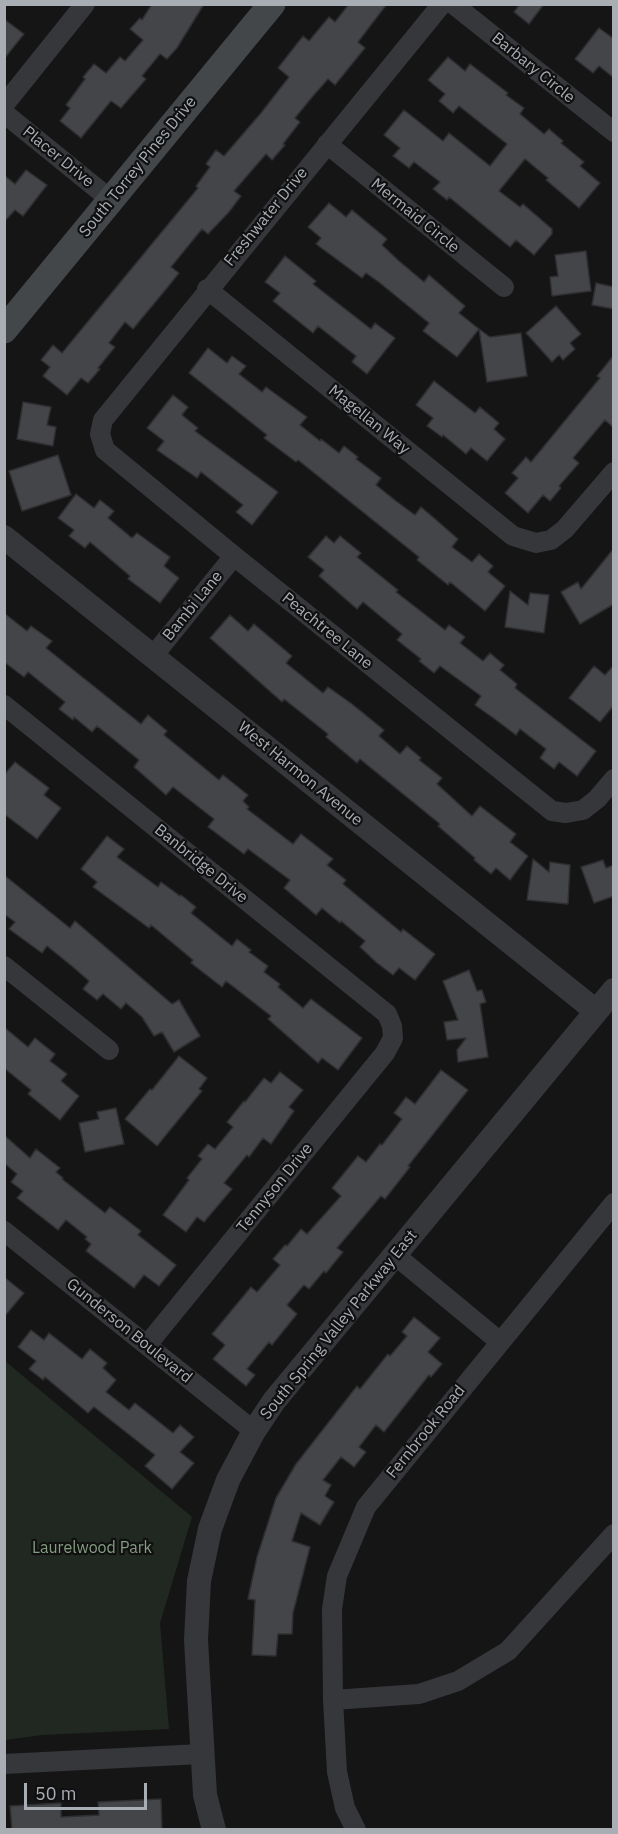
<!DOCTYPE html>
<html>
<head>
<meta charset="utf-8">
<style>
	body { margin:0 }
	#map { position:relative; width:618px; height:1834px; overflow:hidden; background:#151516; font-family:"IBM Plex Sans",sans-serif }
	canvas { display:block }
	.frame { position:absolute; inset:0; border:6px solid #a8aeb4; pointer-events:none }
	.scale { position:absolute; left:24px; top:1783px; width:123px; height:27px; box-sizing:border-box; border:3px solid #a8aeb4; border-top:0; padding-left:8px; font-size:18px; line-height:21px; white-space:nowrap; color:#a8aeb4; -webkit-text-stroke:4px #101011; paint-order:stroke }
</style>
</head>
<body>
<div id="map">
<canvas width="618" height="1834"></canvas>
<div class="frame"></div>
<div class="scale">50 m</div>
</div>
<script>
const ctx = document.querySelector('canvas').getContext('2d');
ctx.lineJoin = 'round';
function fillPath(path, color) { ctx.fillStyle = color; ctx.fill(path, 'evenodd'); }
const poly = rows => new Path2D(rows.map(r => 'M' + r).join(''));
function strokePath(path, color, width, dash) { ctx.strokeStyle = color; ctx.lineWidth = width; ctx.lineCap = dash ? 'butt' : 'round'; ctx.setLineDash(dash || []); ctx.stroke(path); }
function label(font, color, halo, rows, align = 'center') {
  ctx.font = font + ' "IBM Plex Sans",sans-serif'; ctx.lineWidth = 4.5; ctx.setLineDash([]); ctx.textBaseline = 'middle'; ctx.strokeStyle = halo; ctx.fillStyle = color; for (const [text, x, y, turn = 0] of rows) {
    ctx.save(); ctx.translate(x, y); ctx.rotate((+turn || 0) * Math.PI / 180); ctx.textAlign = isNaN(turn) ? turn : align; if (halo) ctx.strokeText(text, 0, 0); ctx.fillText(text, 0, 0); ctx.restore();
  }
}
fillPath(poly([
	[5,1361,192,1517,160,1623,169,1729,42,1735,5,1740]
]), '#212821');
const building = poly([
	[152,4,204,4,177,48,167,59,160,54,142,76,146,79,121,108,111,101,81,138,60,121,70,108,66,105,85,79,83,77,94,64,106,73,120,57,125,61,143,40,130,29,140,18,142,20,152,4],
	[349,4,387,4,358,42,365,48,335,85,328,79,313,96,295,118,300,122,283,144,285,145,272,160,266,154,234,191,241,196,229,212,208,234,202,229,171,267,179,273,167,288,133,329,125,322,109,343,115,347,98,368,100,369,88,383,81,378,67,395,43,376,50,367,41,360,53,345,62,353,198,188,196,186,210,167,206,164,216,150,224,156,261,113,289,77,278,68,303,36,309,41,329,17,335,22,349,4],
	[520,4,544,4,529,24,514,12,520,4],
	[4,19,24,34,4,59,4,19],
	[599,28,614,39,614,78,599,66,593,73,575,59,599,28],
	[448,57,465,71,470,64,508,93,506,95,524,108,520,114,544,134,549,129,563,141,561,143,584,162,580,166,600,183,579,208,546,180,548,178,525,159,499,191,520,207,523,204,552,229,552,234,534,255,516,240,510,247,449,197,447,200,433,189,440,182,414,162,409,168,393,156,400,148,384,135,404,110,443,141,449,133,490,166,507,144,459,106,453,113,439,101,445,94,428,80,448,57],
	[26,170,47,185,23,216,15,210,4,222,4,175,15,184,26,170],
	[329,203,346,217,352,210,387,239,382,245,399,261,424,282,429,275,465,306,459,313,479,329,457,357,423,331,429,323,380,283,366,273,362,278,316,244,321,238,308,227,329,203],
	[586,251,591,291,552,296,550,277,558,276,555,255,586,251],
	[285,256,316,281,313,284,371,329,375,323,395,338,367,374,352,362,356,356,318,326,313,333,273,301,280,293,265,282,285,256],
	[596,283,614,287,614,309,592,305,596,283],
	[556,306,581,334,570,343,575,349,563,360,559,355,552,362,526,333,556,306],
	[479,329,490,337,521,333,527,376,487,382,479,329],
	[208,348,227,363,232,356,246,366,239,374,262,392,266,387,307,417,300,425,320,441,321,439,339,453,344,446,358,457,356,459,381,478,376,485,396,501,415,515,421,507,434,518,458,539,452,547,472,562,479,554,493,566,488,572,505,586,485,611,450,582,448,585,417,560,419,557,298,460,296,462,264,438,267,435,189,373,208,348],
	[614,355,614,428,605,420,573,458,579,463,559,486,561,488,550,501,543,495,528,513,505,493,518,478,512,473,526,457,531,462,600,378,597,376,614,355],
	[434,381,475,413,480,407,499,423,494,429,505,439,487,461,471,448,466,454,443,435,442,437,427,426,433,418,416,405,434,381],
	[173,395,188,407,182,415,198,428,195,431,278,492,252,525,236,512,243,505,201,472,197,478,157,450,164,441,147,428,173,395],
	[23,402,51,407,47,425,56,427,53,446,17,439,23,402],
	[58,455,71,495,22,511,9,471,58,455],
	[76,494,94,508,100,500,114,511,108,518,132,538,137,533,170,557,164,566,179,578,160,603,128,579,130,576,90,542,85,548,69,536,74,530,58,518,76,494],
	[326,536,334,543,340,536,361,553,357,557,398,590,396,592,445,630,449,625,465,637,460,643,483,661,490,653,504,665,500,670,517,684,515,688,596,751,577,776,559,762,554,769,540,758,546,749,520,729,516,735,492,717,475,705,481,696,440,666,434,673,419,661,421,659,397,640,402,634,363,602,357,609,319,576,324,570,308,557,326,536],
	[614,548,614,604,580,624,561,592,578,582,581,589,614,548],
	[510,591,528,605,530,593,549,595,544,633,505,627,510,591],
	[4,613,27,631,31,626,52,641,46,648,141,724,148,715,167,731,164,735,219,780,223,775,248,795,243,801,249,807,247,809,293,844,301,834,333,859,327,865,346,880,343,884,401,932,403,929,435,954,415,980,399,968,393,975,377,963,360,947,365,941,341,921,340,923,322,908,316,915,284,888,290,880,248,849,244,854,208,827,214,819,173,787,166,795,134,767,139,760,97,726,92,732,74,717,73,720,59,709,65,702,28,672,24,677,4,662,4,613],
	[230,615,248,631,254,624,292,656,286,663,323,693,328,687,352,704,384,730,379,736,400,754,407,746,421,758,419,760,442,778,437,784,472,816,480,806,516,834,510,842,528,856,510,880,496,868,491,874,474,860,475,858,438,826,440,824,360,759,357,763,326,737,328,734,284,699,282,702,210,638,230,615],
	[614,665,614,705,600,722,569,698,594,666,605,675,614,665],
	[15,762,49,788,44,795,61,808,37,839,4,814,4,775,15,762],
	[107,836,124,849,117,857,158,887,161,882,180,896,181,895,196,907,191,913,232,946,237,939,251,950,249,952,268,966,264,972,280,984,278,987,303,1008,311,999,362,1038,338,1070,322,1058,318,1063,268,1019,271,1016,226,981,222,987,191,963,193,960,151,925,149,928,93,887,97,882,81,869,107,836],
	[533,859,549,872,550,862,570,865,568,904,527,900,533,859],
	[603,860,606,868,614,865,614,896,594,903,581,867,603,860],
	[4,875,70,928,75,921,172,1004,179,1000,200,1036,174,1052,162,1032,154,1036,142,1017,126,1003,121,1009,103,994,97,1000,83,989,89,981,73,967,47,946,42,953,9,929,15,922,4,914,4,875],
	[469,970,477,991,482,990,486,1002,480,1004,488,1057,458,1062,457,1050,466,1038,447,1040,444,1022,458,1020,443,981,469,970],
	[4,1027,28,1047,35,1038,55,1054,50,1061,67,1074,61,1081,79,1096,60,1120,28,1094,31,1090,4,1068,4,1027],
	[179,1056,207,1078,199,1089,202,1091,157,1146,125,1119,150,1089,152,1090,179,1056],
	[441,1070,468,1090,408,1166,410,1167,385,1199,381,1196,337,1248,343,1252,326,1273,324,1271,309,1289,304,1285,287,1305,297,1314,272,1345,269,1342,247,1369,255,1375,246,1386,213,1359,225,1345,212,1334,251,1287,257,1292,280,1265,273,1259,285,1245,287,1246,301,1229,307,1234,341,1196,332,1188,358,1156,366,1162,380,1144,382,1145,402,1119,394,1113,406,1097,415,1104,441,1070],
	[280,1072,303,1090,289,1107,294,1111,271,1144,263,1138,249,1157,247,1155,224,1183,232,1189,204,1222,197,1217,186,1232,163,1215,189,1180,187,1178,202,1159,198,1156,208,1144,215,1149,233,1127,227,1122,244,1101,245,1102,264,1078,271,1083,280,1072],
	[116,1108,124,1144,85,1152,79,1123,99,1119,97,1112,116,1108],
	[4,1135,30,1158,36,1149,60,1168,56,1172,63,1178,62,1179,105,1213,110,1207,141,1231,138,1235,176,1265,159,1286,144,1275,134,1288,86,1251,91,1244,85,1239,87,1237,66,1220,58,1230,17,1198,23,1191,11,1182,17,1174,4,1163,4,1135],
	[4,1277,24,1293,4,1317,4,1277],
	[414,1317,440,1338,428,1352,442,1364,431,1377,429,1375,384,1432,376,1425,359,1447,366,1452,354,1467,341,1457,323,1480,331,1485,325,1496,334,1502,320,1525,301,1513,292,1541,310,1547,293,1613,292,1634,278,1634,276,1656,252,1655,255,1600,248,1599,257,1557,276,1498,296,1464,357,1386,360,1389,388,1354,390,1356,407,1336,402,1332,414,1317],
	[31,1330,44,1340,49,1333,82,1359,90,1349,107,1363,103,1368,116,1380,106,1392,129,1410,135,1403,173,1433,180,1425,194,1437,180,1452,194,1463,172,1489,145,1466,155,1455,94,1407,88,1413,45,1377,43,1380,29,1369,36,1361,18,1347,31,1330],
	[161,1799,162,1830,12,1830,10,1806,61,1803,61,1817,99,1815,98,1802,161,1799]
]);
fillPath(building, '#444548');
strokePath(building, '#2f2f32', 1.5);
strokePath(poly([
	[442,4,103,420,100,434,105,450,234,556,552,811,566,813,583,810,597,799,614,779],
	[453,4,614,132],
	[4,105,85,4],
	[4,113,111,200],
	[327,144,504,287],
	[207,289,513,536,536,543,551,540,565,529,614,472],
	[153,656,234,556],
	[4,705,387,1014,392,1026,393,1038,385,1053,147,1345],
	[4,966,109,1050],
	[4,1231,254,1431],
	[395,1255,499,1341],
	[333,1700,419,1694,458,1681,508,1651,614,1534],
	[4,1764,201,1754],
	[356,1830,345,1808,337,1772,333,1700,332,1609,337,1576,366,1507,614,1203]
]), '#36373a', 20);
strokePath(poly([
	[4,537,596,1011],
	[214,1830,205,1795,196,1640,199,1581,210,1529,228,1480,254,1431,274,1401,614,990]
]), '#36373a', 24);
strokePath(poly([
	[4,330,272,4]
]), '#44474a', 27);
label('16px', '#a8aeb4', '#101011', [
	["Barbary Circle",533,68,39],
	["Placer Drive",58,157,39],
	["South Torrey Pines Drive",138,167,-51],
	["Mermaid Circle",415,216,39],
	["Freshwater Drive",266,217,-51],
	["Magellan Way",369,420,39],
	["Bambi Lane",193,606,-51],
	["Peachtree Lane",327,631,39],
	["West Harmon Avenue",300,774,39],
	["Banbridge Drive",201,864,39],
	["Tennyson Drive",275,1188,-51],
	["South Spring Valley Parkway East",339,1325,-51],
	["Gunderson Boulevard",129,1331,39],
	["Fernbrook Road",426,1432,-51]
]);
label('16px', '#849d81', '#101011', [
	["Laurelwood Park",92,1548]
]);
</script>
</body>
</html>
